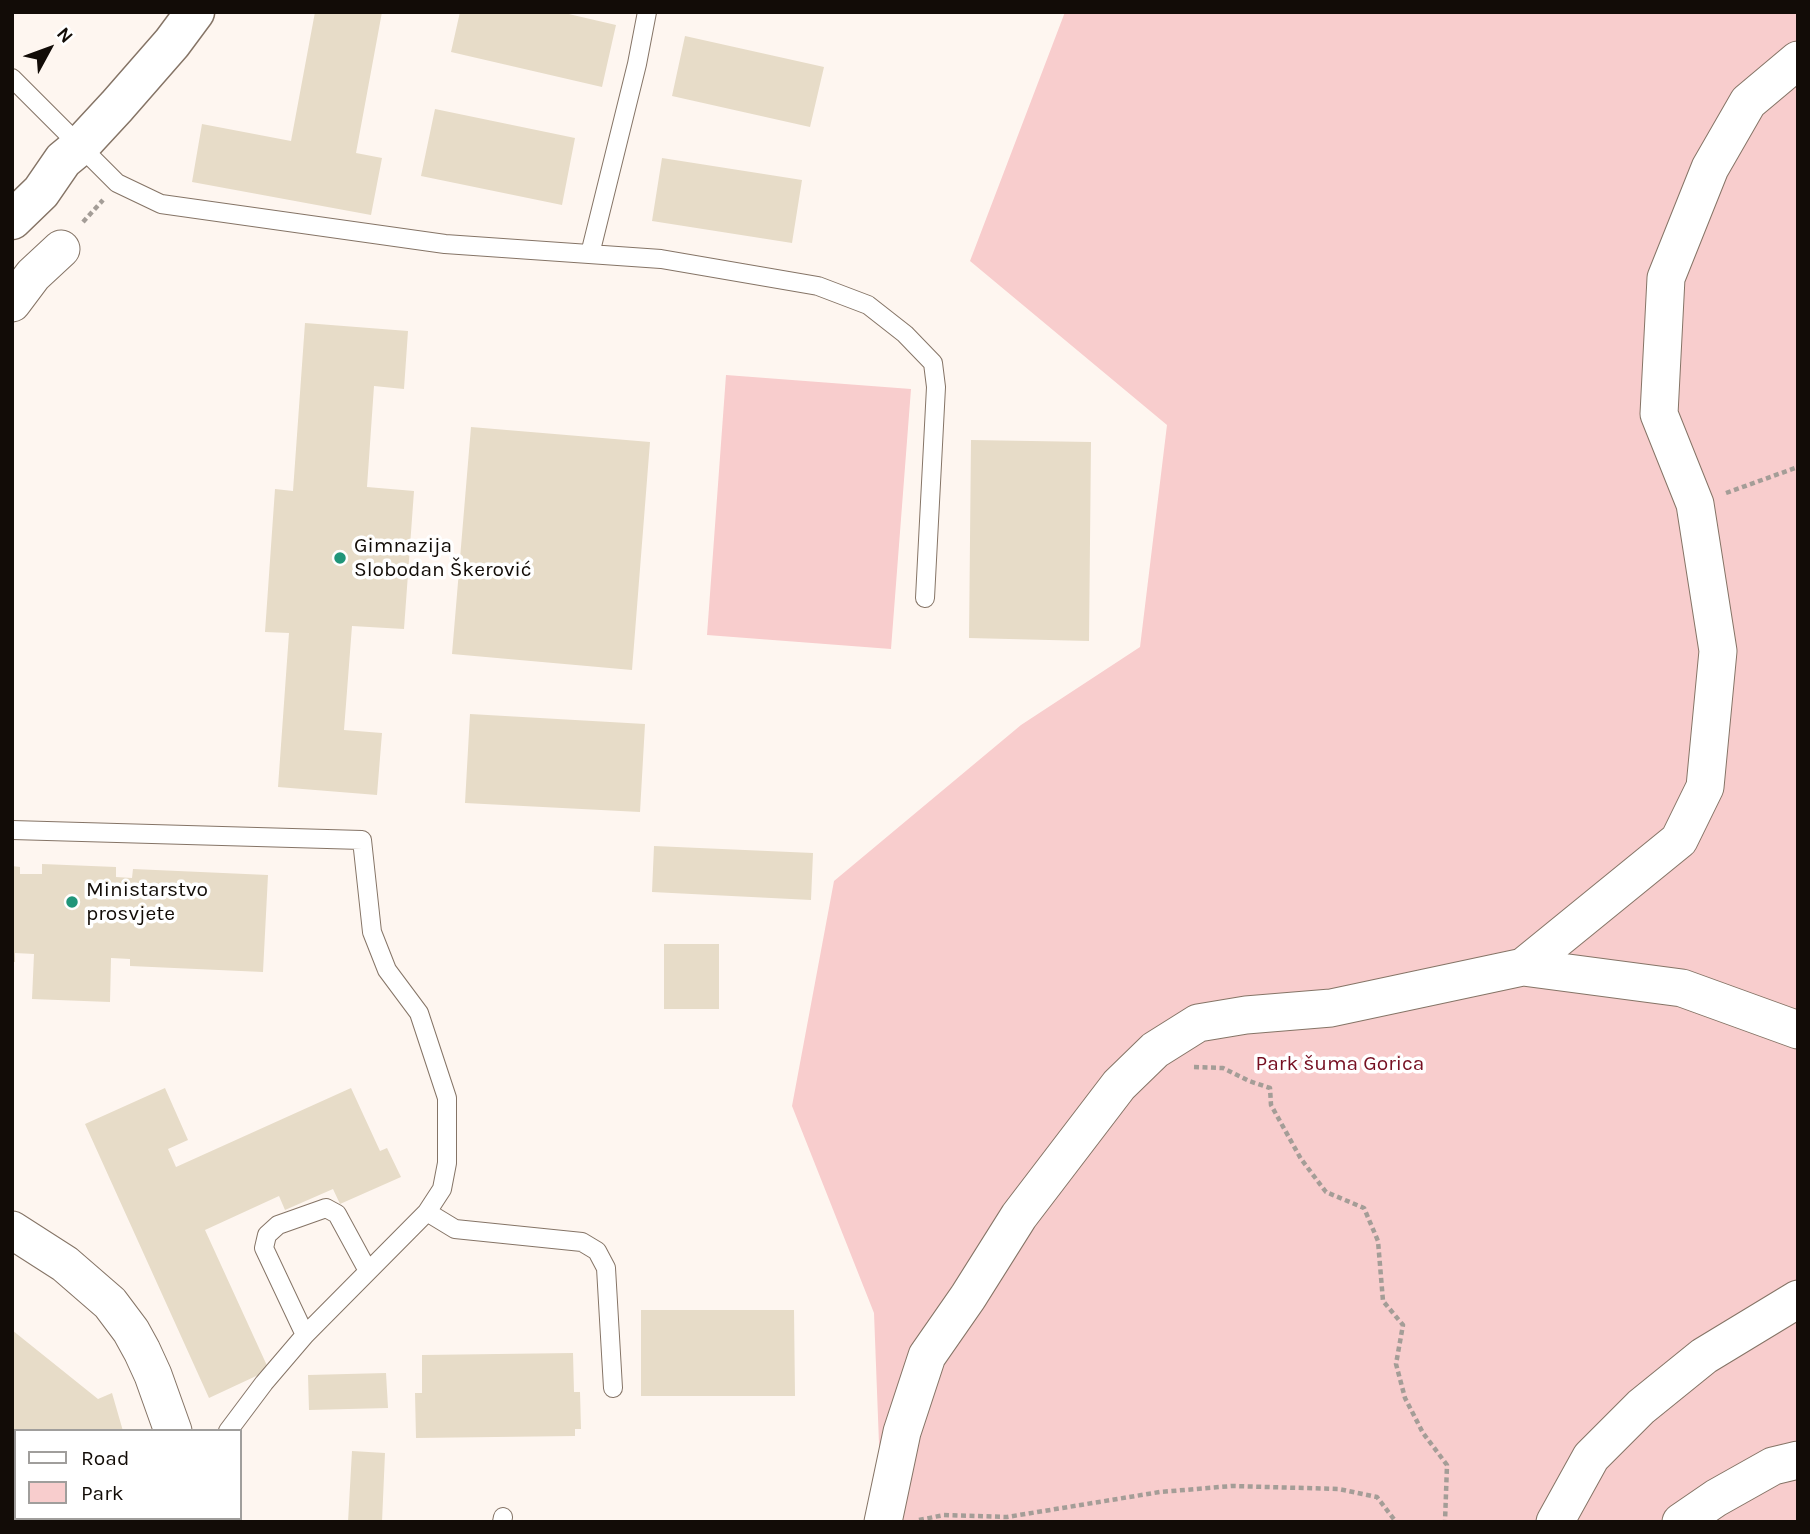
<!DOCTYPE html>
<html>
<head>
<meta charset="utf-8">
<style>
	body { margin:0 }
	#map { position:relative; width:1810px; height:1534px; overflow:hidden; background:#fef6f0; font-family:Karla,sans-serif }
	canvas { display:block }
	.frame { position:absolute; inset:0; border:14px solid #120c07; pointer-events:none }
	.legend { position:absolute; left:14px; top:1429px; width:228px; height:91px; box-sizing:border-box; background:#fff; border:2px solid #a09e9c; margin:0; padding:9px 12px; list-style:none; font-size:21px; color:#120c07 }
	.legend li { display:flex; align-items:center; gap:14px; height:35px }
	.legend b { width:35px; border:2px solid #a09e9c }
	.north { position:absolute; left:14px; top:14px; width:70px; height:70px; -webkit-text-stroke:5px #fff; paint-order:stroke; rotate:49deg; font-size:19px; font-weight:700; line-height:28px; text-align:center; color:#120c07 }
	.north::after { content:''; display:block; margin:auto; width:24px; height:32px; background:#120c07; clip-path:polygon(50% 0,100% 100%,50% 72%,0 100%) }
</style>
</head>
<body>
<div id="map">
<canvas width="1810" height="1534"></canvas>
<div class="frame"></div>
<ul class="legend">
<li><b style="height:9px;background:#fff"></b>Road</li>
<li><b style="height:19px;background:#f8cdcd"></b>Park</li>
</ul>
<div class="north">N</div>
</div>
<script>
const ctx = document.querySelector('canvas').getContext('2d');
ctx.lineJoin = 'round';
function fillPath(path, color) { ctx.fillStyle = color; ctx.fill(path, 'evenodd'); }
const poly = rows => new Path2D(rows.map(r => 'M' + r).join(''));
function strokePath(path, color, width, dash) { ctx.strokeStyle = color; ctx.lineWidth = width; ctx.lineCap = dash ? 'butt' : 'round'; ctx.setLineDash(dash || []); ctx.stroke(path); }
function label(font, color, halo, rows, align = 'center') {
  ctx.font = font + ' Karla,sans-serif'; ctx.lineWidth = 7; ctx.setLineDash([]); ctx.textBaseline = 'middle'; ctx.strokeStyle = halo; ctx.fillStyle = color; for (const [text, x, y, turn = 0] of rows) {
    ctx.save(); ctx.translate(x, y); ctx.rotate((+turn || 0) * Math.PI / 180); ctx.textAlign = isNaN(turn) ? turn : align; if (halo) ctx.strokeText(text, 0, 0); ctx.fillText(text, 0, 0); ctx.restore();
  }
}
fillPath(poly([
	[1065,12,1798,12,1798,1522,882,1522,874,1313,792,1106,834,881,1021,725,1140,647,1167,425,970,261],
	[726,375,911,389,891,649,707,635]
]), '#f8cdcd');
fillPath(poly([
	[315,12,382,12,356,153,382,158,371,215,192,182,202,124,291,141],
	[460,12,560,12,616,25,602,87,451,52],
	[685,36,824,67,810,127,672,96],
	[435,109,575,138,562,205,421,176],
	[662,158,802,180,792,243,652,221],
	[305,323,408,331,404,389,374,386,367,487,414,491,404,629,352,626,344,730,382,733,377,795,278,787,289,633,265,632,275,489,293,491],
	[471,427,650,442,632,670,452,654],
	[971,440,1091,442,1089,641,969,638],
	[470,714,645,724,640,812,465,803],
	[654,846,813,853,811,900,652,892],
	[42,864,116,867,116,877,132,878,133,869,268,875,263,972,130,966,130,959,111,958,110,1002,32,999,34,954,15,953,15,962,12,962,12,866,20,867,20,874,42,874],
	[664,944,719,944,719,1009,664,1009],
	[165,1088,188,1140,168,1149,176,1167,351,1088,380,1151,387,1148,401,1177,340,1204,333,1189,285,1210,279,1196,205,1230,269,1370,209,1398,85,1124],
	[641,1310,794,1310,795,1396,641,1396],
	[12,1330,98,1399,112,1393,123,1431,16,1431,16,1470,12,1468],
	[573,1353,574,1392,580,1392,581,1429,575,1429,575,1436,416,1438,415,1393,422,1393,422,1355],
	[386,1373,388,1408,309,1410,308,1375],
	[352,1451,385,1453,382,1522,348,1522]
]), '#e7dcc8');
const lane = poly([
	[12,78,117,183,161,204,445,244,661,259,818,286,868,305,905,334,933,363,936,387,925,598],
	[590,254,637,64,647,12],
	[12,830,362,840,372,932,387,970,419,1013,447,1098,447,1163,442,1189,427,1212,305,1335,264,1383,228,1431],
	[427,1212,455,1229,582,1242,597,1251,606,1268,613,1388],
	[305,1335,264,1248,267,1235,278,1225,326,1208,337,1214,368,1271],
	[502,1522,503,1517]
]);
const street = poly([
	[12,303,33,275,61,249],
	[1523,967,1679,840,1705,787,1718,651,1695,504,1659,414,1666,278,1710,168,1748,102,1798,60],
	[12,1230,65,1264,110,1303,131,1331,142,1351,153,1375,173,1431],
	[165,1522,167,1518],
	[883,1522,902,1432,927,1356,968,1297,1019,1216,1119,1085,1155,1050,1198,1023,1246,1015,1331,1008,1523,967,1682,988,1798,1030],
	[1555,1522,1591,1457,1641,1407,1704,1356,1798,1299],
	[1681,1522,1716,1498,1773,1466,1798,1460]
]);
const secondary = poly([
	[12,220,41,192,63,160,80,146,117,106,172,43,195,12]
]);
strokePath(lane, '#857466', 20);
strokePath(street, '#857466', 39);
strokePath(secondary, '#857466', 41);
strokePath(poly([
	[83,222,103,200],
	[1726,493,1798,467],
	[1194,1067,1223,1068,1249,1081,1270,1088,1271,1105,1301,1159,1326,1192,1364,1208,1378,1241,1383,1301,1403,1325,1396,1364,1405,1398,1423,1433,1447,1465,1445,1522],
	[919,1520,944,1515,1007,1517,1160,1492,1232,1486,1339,1489,1377,1497,1396,1522]
]), '#a49d97', 4.5, [5, 3.5]);
strokePath(lane, '#fff', 18);
strokePath(street, '#fff', 37);
strokePath(secondary, '#fff', 38);
for (const [x, y, r, color] of [
	[340,558,7,"#209579"],
	[72,902,7,"#209579"]
]) { const dot = new Path2D(); dot.arc(x, y, r, 0, 2 * Math.PI); ctx.fillStyle = color; ctx.fill(dot); strokePath(dot, '#fff', 2.5); }
label('21px', '#120c07', '#fff', [
	["Gimnazija",354,546],
	["Slobodan Škerović",354,570],
	["Ministarstvo",86,890],
	["prosvjete",86,914]
], 'left');
label('21px', '#760f21', '#fff', [
	["Park šuma Gorica",1340,1064]
]);
</script>
</body>
</html>
